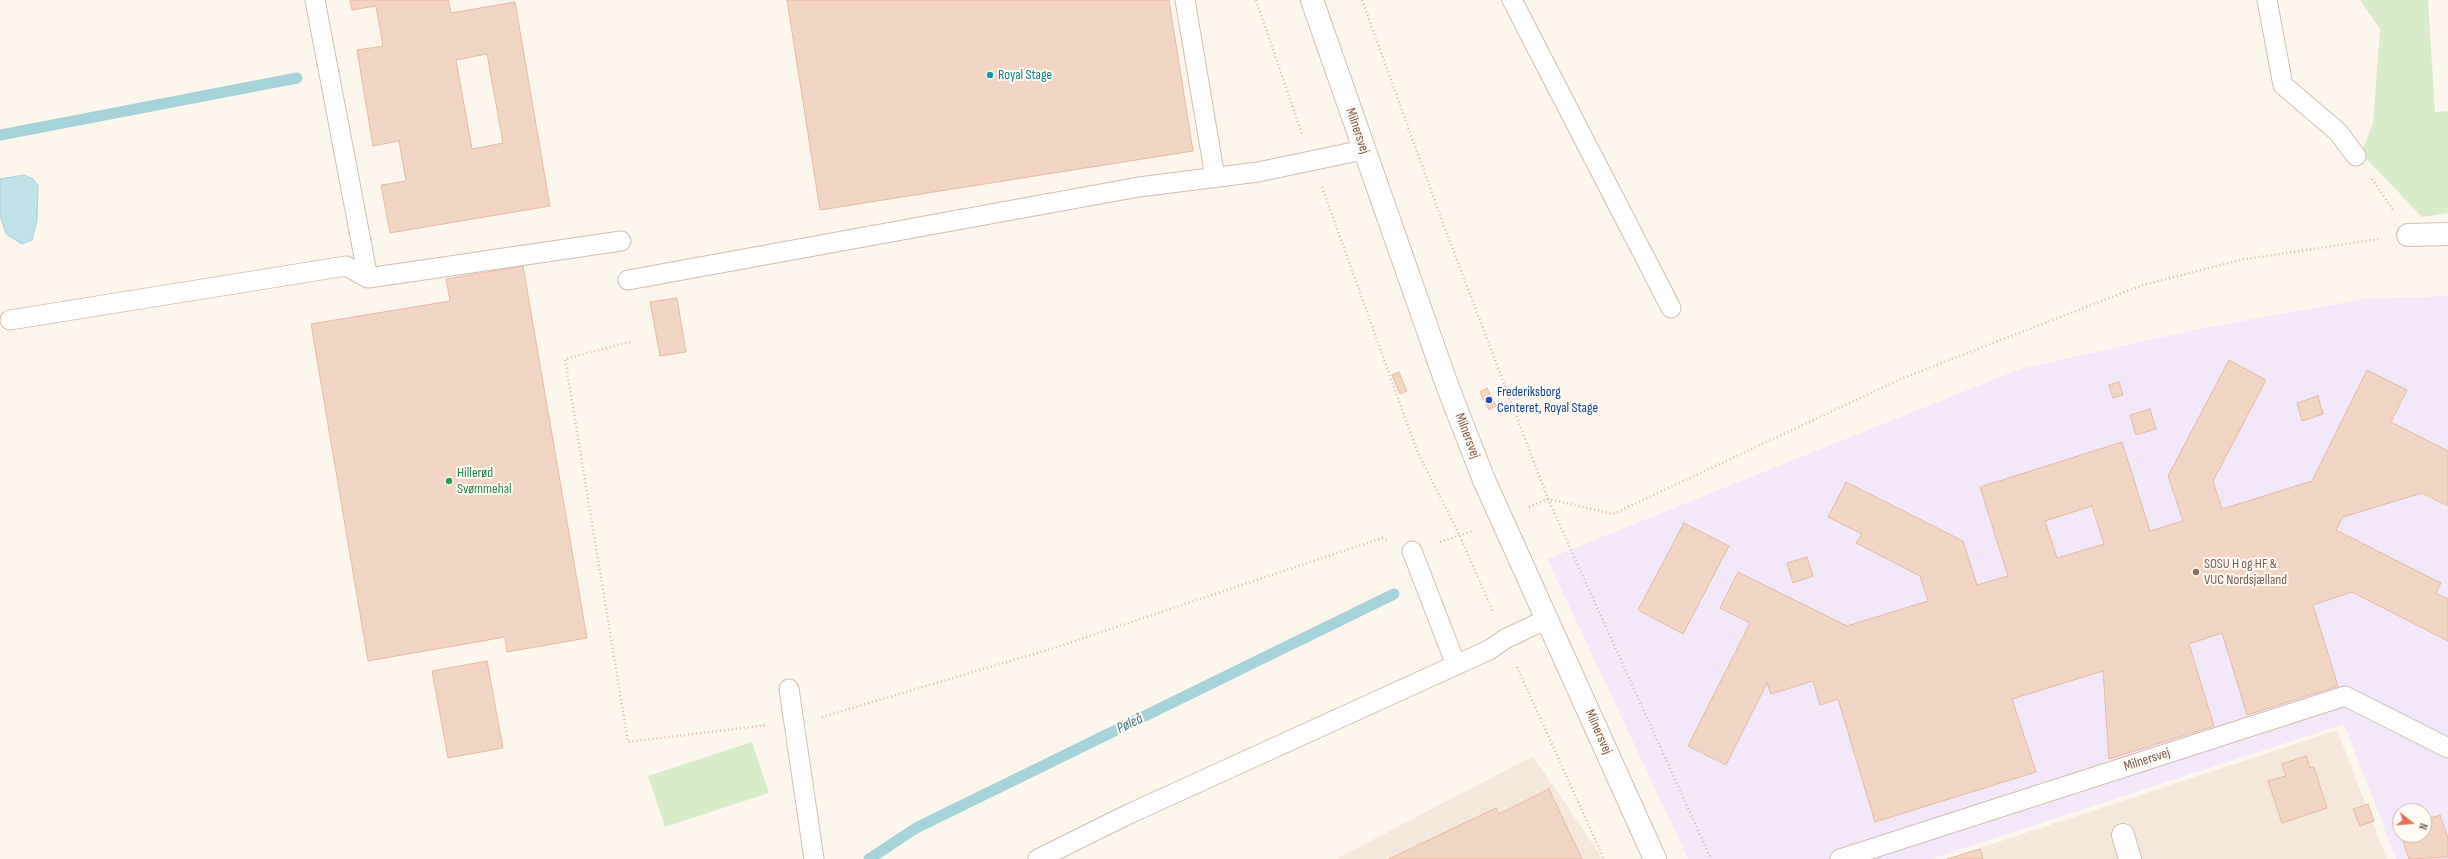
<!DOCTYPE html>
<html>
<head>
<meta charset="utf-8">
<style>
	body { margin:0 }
	#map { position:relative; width:2448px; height:859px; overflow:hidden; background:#fdf6ec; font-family:"Sofia Sans Condensed",sans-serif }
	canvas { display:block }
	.north { position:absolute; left:2392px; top:803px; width:40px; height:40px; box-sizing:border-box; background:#fffaf3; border:1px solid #cabbb1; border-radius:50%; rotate:107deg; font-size:11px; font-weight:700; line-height:16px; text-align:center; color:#7a5c4d }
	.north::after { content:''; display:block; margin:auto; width:14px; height:18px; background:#e76f51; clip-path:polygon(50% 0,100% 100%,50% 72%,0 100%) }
</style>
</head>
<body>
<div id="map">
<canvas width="2448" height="859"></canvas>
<div class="north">N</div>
</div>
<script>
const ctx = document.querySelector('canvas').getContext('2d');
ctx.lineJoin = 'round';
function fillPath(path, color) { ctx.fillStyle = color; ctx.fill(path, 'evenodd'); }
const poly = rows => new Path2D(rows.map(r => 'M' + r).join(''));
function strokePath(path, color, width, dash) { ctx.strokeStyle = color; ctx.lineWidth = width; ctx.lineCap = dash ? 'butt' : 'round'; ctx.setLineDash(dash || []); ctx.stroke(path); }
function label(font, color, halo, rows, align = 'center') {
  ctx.font = font + ' "Sofia Sans Condensed",sans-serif'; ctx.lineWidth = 4; ctx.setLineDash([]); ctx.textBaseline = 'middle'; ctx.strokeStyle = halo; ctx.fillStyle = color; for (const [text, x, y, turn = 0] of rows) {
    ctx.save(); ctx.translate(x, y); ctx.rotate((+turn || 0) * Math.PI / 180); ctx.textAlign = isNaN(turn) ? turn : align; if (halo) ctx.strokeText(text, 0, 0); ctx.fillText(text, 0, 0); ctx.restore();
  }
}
fillPath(poly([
	[2337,730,2387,859,1947,859],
	[1533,756,1603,859,1336,859]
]), '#f5e8da');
fillPath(poly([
	[2448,296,2448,859,2396,859,2344,724,1931,859,1688,859,1547,559,2020,369,2203,328,2365,299],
	[2400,811,2424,811,2424,835,2400,835]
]), '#f3e8fa');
fillPath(poly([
	[2360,0,2428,0,2435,112,2448,111,2448,213,2422,217,2361,153,2373,124,2380,29],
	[752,742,769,793,665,827,648,776]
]), '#d8ecc9');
const water = poly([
	[24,175,33,179,38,185,37,220,32,240,22,244,6,234,0,215,0,179,24,175]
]);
fillPath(water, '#bfe3e8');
strokePath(water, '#a5d3da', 1);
strokePath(poly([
	[0,135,297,78],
	[869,859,916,828,1394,594]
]), '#a5d3da', 11);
const building = poly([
	[350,0,448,0,451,13,515,2,550,206,390,233,381,185,406,181,399,141,373,146,357,50,383,46,376,6,352,10,350,0],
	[487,54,503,143,472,149,456,60,487,54],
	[787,0,1169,0,1193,151,820,210,787,0],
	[523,266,587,638,507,652,505,637,368,661,311,324,450,301,446,279,523,266],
	[677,298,686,352,660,356,650,302,677,298],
	[2229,360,2266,380,2213,481,2222,509,2312,481,2367,370,2407,390,2391,422,2448,451,2448,506,2422,493,2343,517,2336,530,2441,583,2436,593,2448,599,2448,641,2352,592,2313,605,2338,686,2247,715,2222,633,2189,644,2214,726,2109,759,2103,671,2012,699,2036,772,1875,822,1838,699,1820,705,1813,681,1771,694,1767,683,1726,765,1688,746,1750,623,1720,608,1738,572,1847,626,1928,601,1920,576,1856,543,1862,534,1828,517,1846,482,1963,541,1977,585,2008,576,1980,487,2122,442,2150,531,2183,521,2168,476,2229,360],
	[2092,506,2104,544,2057,558,2045,521,2092,506],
	[1399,372,1407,391,1400,394,1392,375,1399,372],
	[2119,382,2123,395,2113,398,2109,385,2119,382],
	[1487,388,1496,406,1489,410,1480,392,1487,388],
	[2318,396,2323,414,2302,421,2297,403,2318,396],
	[2150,409,2156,429,2136,435,2130,415,2150,409],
	[1684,523,1729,546,1683,634,1638,610,1684,523],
	[1807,557,1813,576,1793,583,1787,563,1807,557],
	[487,661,503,748,448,758,432,671,487,661],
	[2306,756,2310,768,2314,767,2327,808,2282,823,2268,781,2286,776,2282,764,2306,756],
	[1549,789,1582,859,1389,859,1496,808,1499,814,1549,789],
	[2368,804,2374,821,2360,826,2353,809,2368,804],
	[2440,815,2448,838,2448,857,2409,859,2401,835,2424,835,2424,820,2440,815],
	[1980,849,1983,859,1947,859,1980,849]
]);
fillPath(building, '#f3d5c3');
strokePath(building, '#e6bba3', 1);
const service = poly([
	[315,0,368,278],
	[1185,0,1215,177],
	[1512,0,1671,308],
	[2267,0,2283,85,2338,132,2356,156],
	[628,280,1139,187,1258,172,1363,150],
	[10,320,346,266,368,278,621,241],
	[1412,551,1456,665],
	[789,689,814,859],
	[1038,859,1131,813,1489,650,1505,639,1547,619],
	[1840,859,2345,696,2448,748]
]);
const minor = poly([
	[2408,235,2448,234],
	[2123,835,2130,859]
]);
const tertiary = poly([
	[1312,0,1447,385,1484,480,1655,859]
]);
strokePath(service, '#d1beb0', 21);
strokePath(minor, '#d1beb0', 24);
strokePath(tertiary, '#d1beb0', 24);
strokePath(poly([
	[1256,0,1302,134],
	[1362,0,1444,226,1548,499,1711,859],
	[2372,179,2393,210],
	[1322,187,1417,451,1460,536,1493,612],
	[630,342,565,359,628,742,766,725],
	[1529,507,1548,499,1613,514,1903,378,2143,285,2240,260,2379,239],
	[1440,542,1473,531],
	[1517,667,1604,859],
	[822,717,1054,648,1382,538,1387,540]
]), '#d9b8a5', 2.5, [1, 3]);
strokePath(service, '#fff', 19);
strokePath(minor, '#fff', 22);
strokePath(tertiary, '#fff', 22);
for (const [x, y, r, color] of [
	[990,75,4,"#0f9aa8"],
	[1489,400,4,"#1a4fb4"],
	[449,481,4,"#2e9e5b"],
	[2196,572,4,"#8d6e63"]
]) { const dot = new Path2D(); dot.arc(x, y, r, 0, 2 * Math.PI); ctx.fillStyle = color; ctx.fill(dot); strokePath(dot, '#fffaf3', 1.5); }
label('14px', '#0d838f', '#fffaf3', [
	["Royal Stage",998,75]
], 'left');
label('14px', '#7a5c4d', '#fffaf3', [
	["Milnersvej",1357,131,71],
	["Milnersvej",1467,436,69],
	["Milnersvej",1598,732,66],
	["Milnersvej",2147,760,-18]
]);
label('14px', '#164399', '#fffaf3', [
	["Frederiksborg",1497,392],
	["Centeret, Royal Stage",1497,408]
], 'left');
label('14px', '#27864d', '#fffaf3', [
	["Hillerød",457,473],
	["Svømmehal",457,489]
], 'left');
label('14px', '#785e54', '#fffaf3', [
	["SOSU H og HF &",2204,564],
	["VUC Nordsjælland",2204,580]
], 'left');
label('italic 15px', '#437c86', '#fffaf3', [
	["Pøleå",1130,724,-26]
]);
</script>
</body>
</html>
